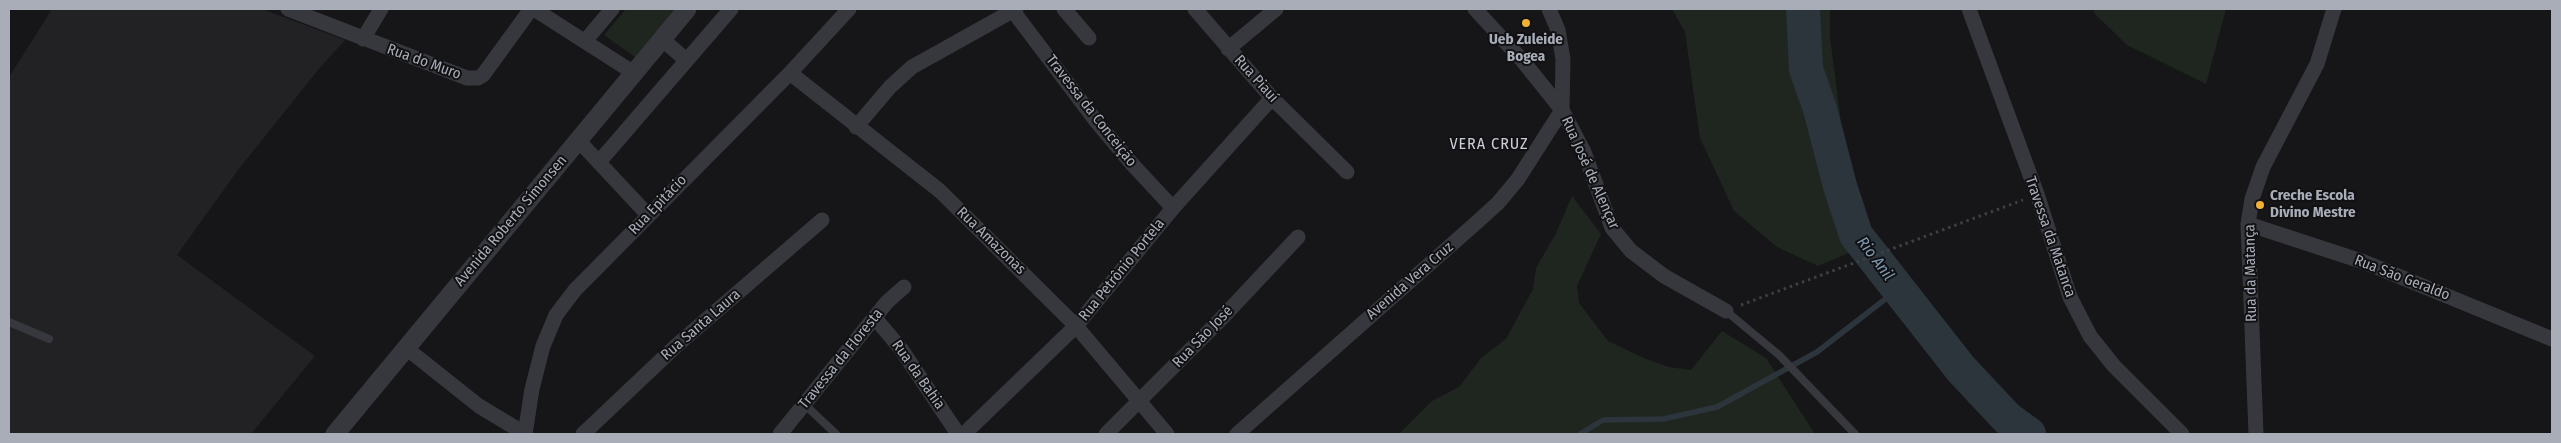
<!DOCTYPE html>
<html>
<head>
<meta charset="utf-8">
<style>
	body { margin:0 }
	#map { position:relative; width:2561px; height:443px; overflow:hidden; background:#161618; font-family:"Fira Sans Condensed",sans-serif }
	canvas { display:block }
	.frame { position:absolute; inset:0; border:10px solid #a8adb8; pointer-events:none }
</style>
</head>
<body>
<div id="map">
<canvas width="2561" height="443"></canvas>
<div class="frame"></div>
</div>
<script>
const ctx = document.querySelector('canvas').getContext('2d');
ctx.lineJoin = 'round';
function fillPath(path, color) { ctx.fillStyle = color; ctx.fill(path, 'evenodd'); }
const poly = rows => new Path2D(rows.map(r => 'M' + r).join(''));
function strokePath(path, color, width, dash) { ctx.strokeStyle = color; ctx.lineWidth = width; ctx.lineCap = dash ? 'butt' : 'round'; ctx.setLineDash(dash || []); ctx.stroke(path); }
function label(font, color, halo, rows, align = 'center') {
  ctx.font = font + ' "Fira Sans Condensed",sans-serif'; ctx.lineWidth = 4; ctx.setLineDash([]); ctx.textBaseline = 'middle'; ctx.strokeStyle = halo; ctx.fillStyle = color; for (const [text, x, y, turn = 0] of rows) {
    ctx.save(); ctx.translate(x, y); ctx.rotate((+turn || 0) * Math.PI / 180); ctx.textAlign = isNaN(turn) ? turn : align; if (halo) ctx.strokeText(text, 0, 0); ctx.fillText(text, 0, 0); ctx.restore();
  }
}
fillPath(poly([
	[52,9,262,9,345,40,318,70,238,170,177,255,315,356,251,434,9,434,9,77]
]), '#222225');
fillPath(poly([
	[626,9,675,9,635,57,604,35],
	[1672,9,1830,9,1830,37,1842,130,1863,221,1863,247,1818,266,1777,247,1734,211,1700,138,1685,32],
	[2093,9,2226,9,2206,84,2127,45,2095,14],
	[1572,196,1601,234,1577,286,1579,303,1608,341,1644,358,1669,367,1691,370,1722,331,1766,358,1815,434,1399,434,1432,401,1459,387,1482,357,1506,339,1533,289,1536,268,1556,233]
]), '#1e261f');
strokePath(poly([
	[1580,434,1603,420,1663,419,1717,407,1817,352,1897,290]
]), '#2c353c', 5.5);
strokePath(poly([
	[1803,9,1806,69,1820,109,1840,186,1856,235,1961,369,2007,418,2029,434]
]), '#2c353c', 34);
strokePath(poly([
	[1741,305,2023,200]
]), '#3d3f44', 3, [2.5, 4]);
strokePath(poly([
	[1726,311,1779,355,1855,434],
	[9,322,49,339],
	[804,404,836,434]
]), '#37383d', 8);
strokePath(poly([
	[288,9,467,78,478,78,483,75,531,9],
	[534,9,634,73],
	[1064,9,1089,38],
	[1195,9,1272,98,1347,172],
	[1475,9,1522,60,1562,110,1584,152,1612,228,1631,251,1664,276,1726,311],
	[1969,9,2037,194,2070,297,2090,336,2114,366,2182,434],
	[1013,11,1096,121,1132,164,1173,208],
	[363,39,381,9],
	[662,39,686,60],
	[586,40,612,9],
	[1228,49,1276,9],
	[790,73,940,191,1076,326,1167,434],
	[856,127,890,87,912,67,1016,9],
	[578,140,648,215],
	[599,162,731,9],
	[2248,224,2364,262,2552,339],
	[875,318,901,349,958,434],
	[406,348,479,406,524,433],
	[525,434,532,389,543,346,556,315,575,290,790,73,849,9],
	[583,434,677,345,822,220],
	[780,434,887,302,904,287],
	[964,434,1076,326,1173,208,1272,98],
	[1106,434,1220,320,1298,237],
	[1237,434,1476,223,1498,203,1518,179,1562,110,1563,59,1558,30,1549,9],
	[2256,434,2248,224,2252,199,2263,167,2317,64,2334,9]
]), '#37383d', 15);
strokePath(poly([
	[335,434,687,9]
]), '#37383d', 19);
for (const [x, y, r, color] of [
	[1526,23,5,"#f2b134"],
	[2260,205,5,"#f2b134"]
]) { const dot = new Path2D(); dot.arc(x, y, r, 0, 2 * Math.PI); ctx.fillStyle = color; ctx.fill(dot); strokePath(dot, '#111113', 2); }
label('bold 15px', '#a8adb8', '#111113', [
	["Ueb Zuleide",1526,40],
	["Bogea",1526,57],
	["Creche Escola",2270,196,"left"],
	["Divino Mestre",2270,213,"left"]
]);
label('15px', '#a8adb8', '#111113', [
	["Rua do Muro",424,62,20],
	["Rua Piauí",1256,79,48],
	["Travessa da Conceição",1091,111,52],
	["Rua José de Alençar",1590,173,66],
	["Rua Epitácio",658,205,-46],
	["Avenida Roberto Símonsen",511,221,-50],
	["Travessa da Matanca",2050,237,71],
	["Rua Amazonas",991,241,44],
	["Rua Petrônio Portela",1122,270,-51],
	["Rua da Matança",2251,273,-91],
	["Rua São Geraldo",2402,278,21],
	["Avenida Vera Cruz",1410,281,-41],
	["Rua Santa Laura",701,325,-41],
	["Rua São José",1203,337,-46],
	["Travessa da Floresta",841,359,-51],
	["Rua da Bahia",918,375,55]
]);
ctx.letterSpacing = '1px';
label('16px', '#c9ccd4', '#111113', [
	["VERA CRUZ",1489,145]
]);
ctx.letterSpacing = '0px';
label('italic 16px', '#7f9bb3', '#111113', [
	["Rio Anil",1875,259,53]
]);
</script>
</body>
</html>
